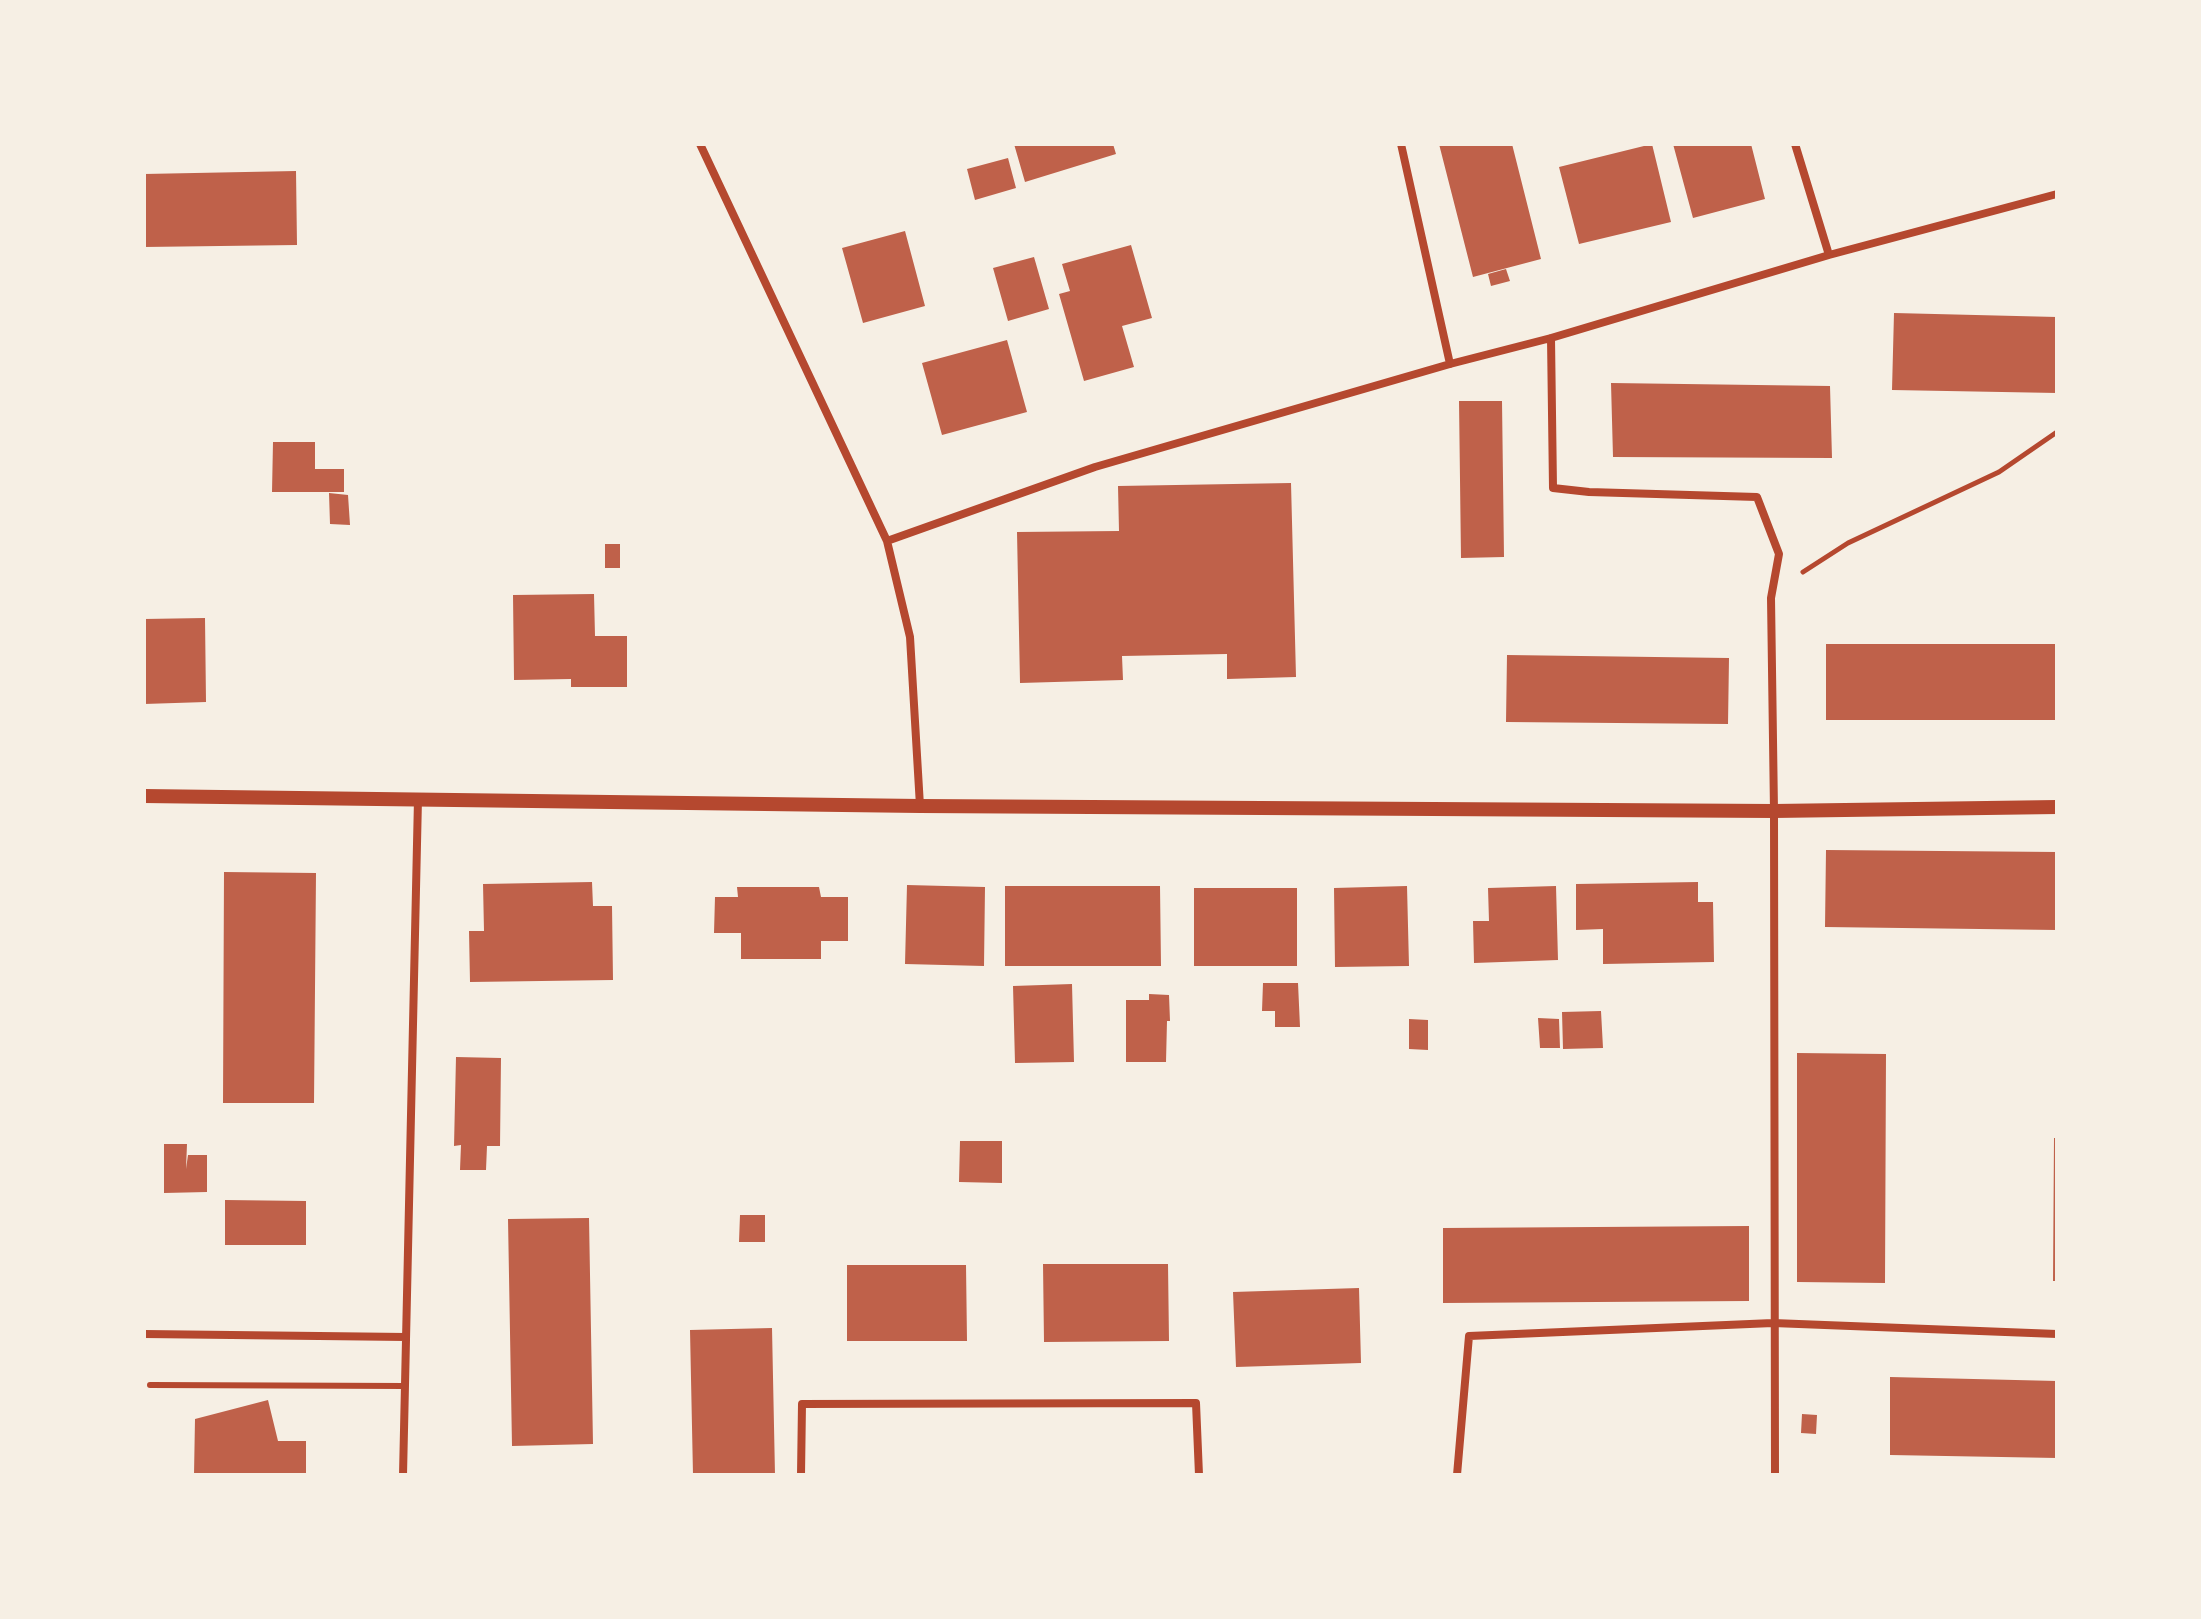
<!DOCTYPE html>
<html>
<head>
<meta charset="utf-8">
<style>
	body { margin:0 }
	#map { position:relative; width:2201px; height:1619px; overflow:hidden; background:#f6efe4; font-family:Rubik,sans-serif }
	canvas { display:block }
	.frame { position:absolute; inset:0; border:146px solid #f6efe4; pointer-events:none }
</style>
</head>
<body>
<div id="map">
<canvas width="2201" height="1619"></canvas>
<div class="frame"></div>
</div>
<script>
const ctx = document.querySelector('canvas').getContext('2d');
ctx.lineJoin = 'round';
function fillPath(path, color) { ctx.fillStyle = color; ctx.fill(path, 'evenodd'); }
const poly = rows => new Path2D(rows.map(r => 'M' + r).join(''));
function strokePath(path, color, width, dash) { ctx.strokeStyle = color; ctx.lineWidth = width; ctx.lineCap = dash ? 'butt' : 'round'; ctx.setLineDash(dash || []); ctx.stroke(path); }
fillPath(poly([
	[1014,144,1113,144,1116,154,1025,182],
	[1439,144,1512,144,1541,259,1473,277],
	[1652,144,1671,222,1579,244,1559,167],
	[1673,144,1751,144,1765,199,1693,218],
	[1008,158,1016,188,975,200,967,169],
	[296,171,297,245,144,247,144,174],
	[905,231,925,306,863,323,842,248],
	[1131,245,1152,318,1122,326,1134,367,1084,381,1059,294,1070,291,1062,264],
	[1034,257,1049,309,1008,321,993,268],
	[1506,269,1510,281,1491,286,1488,274],
	[1894,313,2057,317,2057,393,1892,390],
	[1007,340,1027,412,942,435,922,363],
	[1611,383,1830,386,1832,458,1613,457],
	[1459,401,1502,401,1504,557,1461,558],
	[273,442,315,442,315,469,344,469,344,492,272,492],
	[1291,483,1296,677,1227,679,1227,654,1122,656,1123,680,1020,683,1017,532,1119,531,1118,486],
	[329,493,348,495,350,525,330,524],
	[605,544,620,544,620,568,605,568],
	[594,594,595,636,627,636,627,687,571,687,571,679,514,680,513,595],
	[205,618,206,702,144,704,144,619],
	[1826,644,2057,644,2057,720,1826,720],
	[1507,655,1729,658,1728,724,1506,722],
	[1826,850,2057,852,2057,930,1825,927],
	[224,872,316,873,314,1103,223,1103],
	[592,882,593,906,612,906,613,980,470,982,469,931,484,931,483,884],
	[1698,882,1698,902,1713,902,1714,962,1603,964,1603,929,1576,930,1576,884],
	[907,885,985,887,984,966,905,964],
	[1005,886,1160,886,1161,966,1005,966],
	[1407,886,1409,966,1335,967,1334,888],
	[1556,886,1558,960,1474,963,1473,921,1489,921,1488,888],
	[737,887,819,887,821,897,848,897,848,941,821,941,821,959,741,959,741,933,714,933,715,897,738,897],
	[1194,888,1297,888,1297,966,1194,966],
	[1263,983,1298,983,1300,1027,1275,1027,1275,1011,1262,1011],
	[1072,984,1074,1062,1015,1063,1013,986],
	[1149,994,1169,995,1170,1021,1167,1021,1166,1062,1126,1062,1126,1000,1149,1000],
	[1601,1011,1603,1048,1563,1049,1562,1012],
	[1538,1018,1559,1019,1560,1048,1540,1048],
	[1409,1019,1428,1020,1428,1050,1409,1049],
	[1797,1053,1886,1054,1885,1283,1797,1282],
	[456,1057,501,1058,500,1146,487,1146,486,1170,460,1170,461,1145,454,1146],
	[2054,1138,2057,1138,2057,1281,2053,1281],
	[960,1141,1002,1141,1002,1183,959,1182],
	[164,1144,187,1144,186,1169,188,1155,207,1155,207,1192,164,1193],
	[225,1200,306,1201,306,1245,225,1245],
	[740,1215,765,1215,765,1242,739,1242],
	[589,1218,593,1444,512,1446,508,1219],
	[1749,1226,1749,1301,1443,1303,1443,1228],
	[1043,1264,1168,1264,1169,1341,1044,1342],
	[847,1265,966,1265,967,1341,847,1341],
	[1359,1288,1361,1363,1236,1367,1233,1292],
	[772,1328,775,1475,693,1475,690,1330],
	[1890,1377,2057,1381,2057,1458,1890,1455],
	[268,1400,278,1441,306,1441,306,1475,194,1475,195,1419],
	[1802,1414,1817,1415,1816,1434,1801,1433]
]), '#bf614a');
strokePath(poly([
	[1803,572,1848,543,1999,472,2057,432]
]), '#b5482f', 5);
strokePath(poly([
	[150,1385,405,1386]
]), '#b5482f', 6);
strokePath(poly([
	[700,144,887,541,910,637,920,806],
	[1401,144,1450,364],
	[1795,144,1829,255],
	[1551,338,1553,488,1589,492,1757,497,1779,554,1771,598,1774,811,1775,1475],
	[887,541,1095,467,1450,364,1551,338,1829,255,2057,194],
	[144,1334,406,1337],
	[403,1475,418,799],
	[801,1475,802,1404,1196,1403,1199,1475],
	[1457,1475,1469,1336,1773,1323,2057,1334]
]), '#b5482f', 8);
strokePath(poly([
	[144,796,920,806,1774,811,2057,807]
]), '#b5482f', 14);
</script>
</body>
</html>
